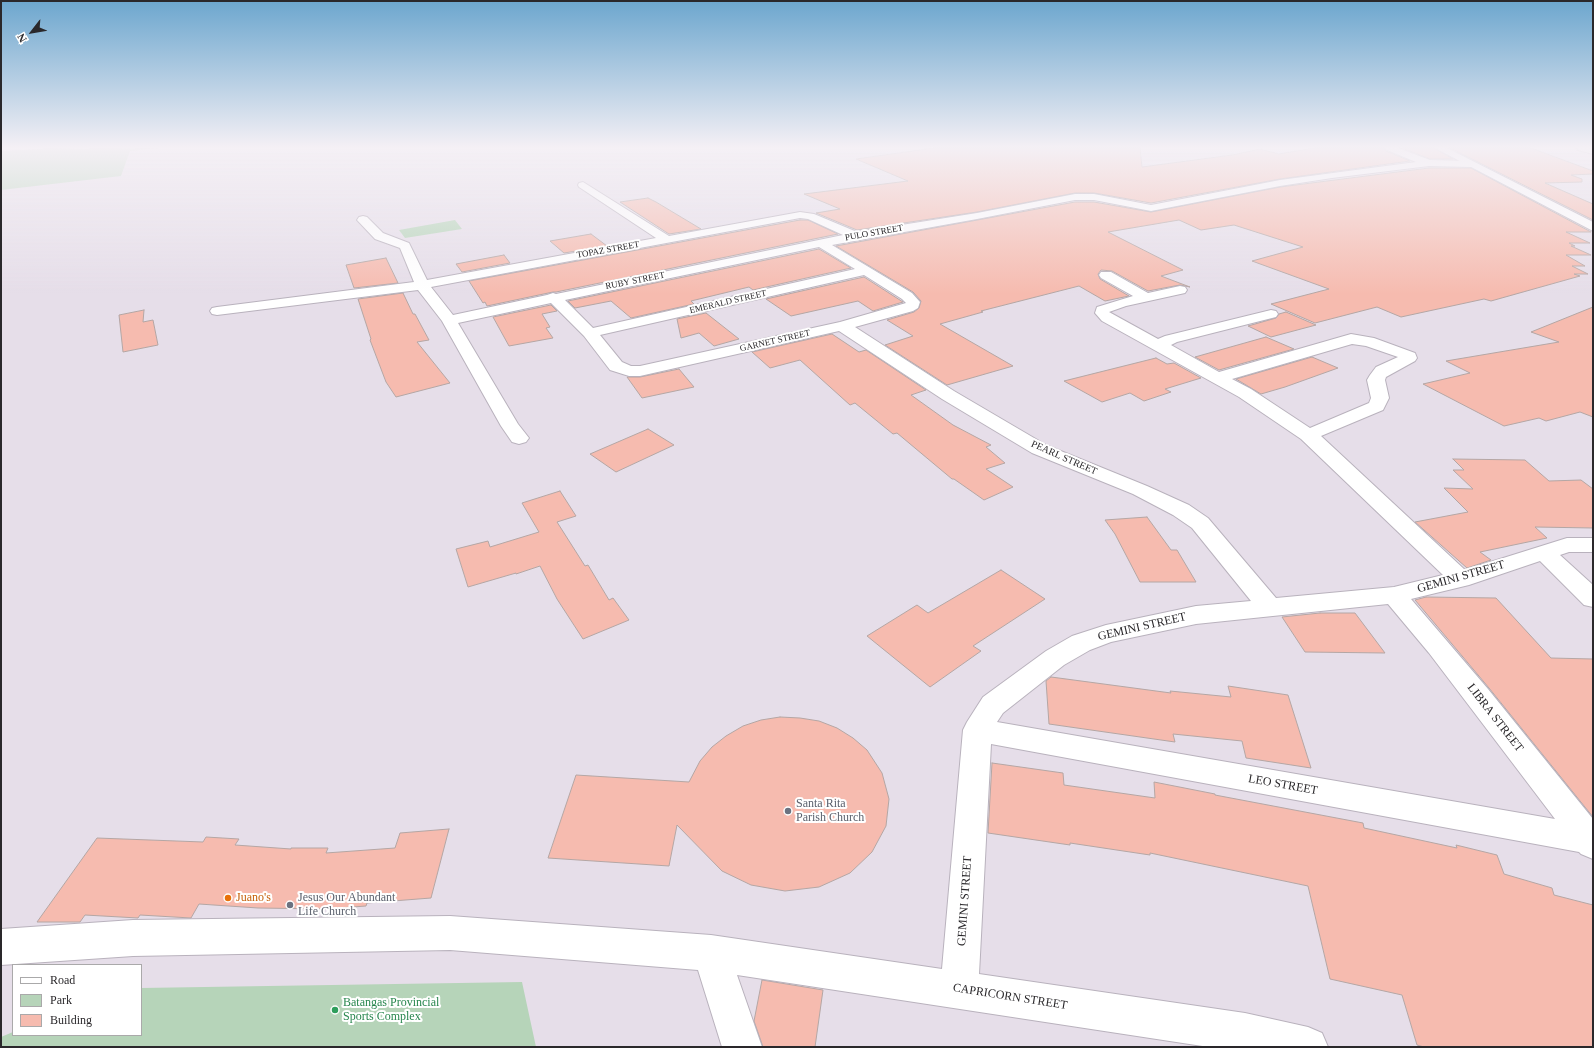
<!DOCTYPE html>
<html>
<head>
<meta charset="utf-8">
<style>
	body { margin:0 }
	#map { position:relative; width:1594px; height:1048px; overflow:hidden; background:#e6dee9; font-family:Georgia,serif }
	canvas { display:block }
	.frame { position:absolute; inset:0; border:2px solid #2a282b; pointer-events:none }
	.legend { position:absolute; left:12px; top:964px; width:130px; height:72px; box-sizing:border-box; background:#fff; border:1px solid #aaa9aa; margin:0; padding:5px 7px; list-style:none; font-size:12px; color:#2a282b }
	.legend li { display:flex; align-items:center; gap:8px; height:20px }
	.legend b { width:20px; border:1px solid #aaa9aa }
	.north { position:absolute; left:12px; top:12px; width:40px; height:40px; -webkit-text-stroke:3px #fff; paint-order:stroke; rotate:239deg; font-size:11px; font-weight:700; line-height:16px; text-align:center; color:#2a282b }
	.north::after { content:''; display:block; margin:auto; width:14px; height:18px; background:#2a282b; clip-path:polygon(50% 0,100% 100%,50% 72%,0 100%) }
</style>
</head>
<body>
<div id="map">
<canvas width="1594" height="1048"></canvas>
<div class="frame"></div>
<ul class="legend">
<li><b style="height:5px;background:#fff"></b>Road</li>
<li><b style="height:11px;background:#b6d4b9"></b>Park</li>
<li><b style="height:11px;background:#f6bbaf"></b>Building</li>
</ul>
<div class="north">N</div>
</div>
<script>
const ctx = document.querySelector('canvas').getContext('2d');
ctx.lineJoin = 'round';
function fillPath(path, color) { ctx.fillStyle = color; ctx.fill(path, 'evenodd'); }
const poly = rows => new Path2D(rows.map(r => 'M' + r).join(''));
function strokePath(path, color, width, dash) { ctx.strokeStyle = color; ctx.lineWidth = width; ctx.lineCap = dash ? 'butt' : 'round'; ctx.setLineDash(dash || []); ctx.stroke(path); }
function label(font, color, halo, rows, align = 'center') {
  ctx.font = font + ' Georgia,serif'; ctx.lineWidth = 4; ctx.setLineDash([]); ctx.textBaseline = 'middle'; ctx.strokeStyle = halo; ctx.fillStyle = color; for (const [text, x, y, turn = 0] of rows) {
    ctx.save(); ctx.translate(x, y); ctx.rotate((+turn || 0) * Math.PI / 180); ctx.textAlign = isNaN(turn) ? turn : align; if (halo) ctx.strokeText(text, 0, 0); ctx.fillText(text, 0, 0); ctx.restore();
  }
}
fillPath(poly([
	[158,148,130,151,121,176,1,190,1,151,39,149],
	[455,220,462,229,405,238,399,230],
	[522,982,536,1047,1,1047,1,1037,13,1032,13,1035,141,1035,141,988]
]), '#b6d4b9');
const building = poly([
	[934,148,1140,148,1142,167,1232,155,1260,149,1279,154,1314,148,1384,148,1386,151,1410,161,1280,179,1151,203,1094,193,1075,193,977,212,857,230,816,213,840,209,804,194,908,181,856,159,934,148],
	[1402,148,1434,148,1453,159,1430,159,1402,148],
	[1450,148,1531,148,1593,171,1593,174,1571,175,1582,179,1582,182,1545,183,1593,204,1593,220,1450,148],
	[1429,168,1471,168,1591,232,1566,232,1590,243,1569,243,1575,246,1571,246,1591,255,1566,255,1585,266,1572,266,1588,274,1574,274,1580,276,1491,301,1484,299,1401,317,1377,307,1315,323,1271,304,1329,289,1252,261,1303,247,1234,225,1201,230,1179,220,1108,232,1183,270,1161,276,1190,287,1180,285,1148,291,1112,271,1101,270,1098,274,1100,279,1129,296,1105,301,1079,286,981,311,983,312,940,324,1013,366,947,385,885,345,913,336,887,320,914,312,919,308,921,301,913,292,836,246,1075,202,1094,202,1151,212,1280,187,1429,168],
	[648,198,656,202,701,229,669,234,620,202,648,198],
	[800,220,808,220,838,234,556,292,553,292,487,306,485,302,483,303,469,281,800,220],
	[591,234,607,246,564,253,550,241,591,234],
	[819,249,851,268,753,290,749,287,691,301,694,304,631,318,611,301,575,308,568,301,819,249],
	[504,255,510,263,462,272,456,264,504,255],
	[386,258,398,283,354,288,346,265,386,258],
	[864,277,903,302,873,311,858,301,791,316,766,299,864,277],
	[403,293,413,314,415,314,429,340,417,342,450,383,396,397,386,382,370,340,371,339,358,299,403,293],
	[551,305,557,311,542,314,550,327,546,328,553,338,509,346,493,317,551,305],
	[1593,307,1593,417,1580,412,1546,421,1539,418,1504,426,1423,384,1470,373,1446,361,1559,342,1531,332,1593,307],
	[144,310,143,322,153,320,158,345,123,352,119,315,144,310],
	[1286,312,1316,325,1271,337,1248,326,1276,318,1279,314,1286,312],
	[706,313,739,339,714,346,699,333,681,338,677,319,706,313],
	[832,334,859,352,866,350,926,390,911,395,953,425,991,445,986,447,1005,463,986,469,1013,487,984,500,954,479,952,479,897,433,893,434,855,403,850,405,800,360,770,368,752,352,832,334],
	[1266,337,1294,349,1219,370,1195,357,1266,337],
	[1312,357,1338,368,1285,387,1261,394,1236,379,1312,357],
	[1156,358,1167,364,1174,363,1201,378,1165,389,1171,392,1144,401,1130,393,1102,402,1064,381,1156,358],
	[679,369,694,387,642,398,627,377,640,377,679,369],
	[648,429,674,445,616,472,590,454,648,429],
	[1453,459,1525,460,1549,481,1581,480,1593,489,1593,528,1535,527,1547,538,1480,552,1491,560,1467,568,1415,522,1468,512,1444,488,1473,489,1453,470,1464,470,1453,459],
	[560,491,576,516,557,522,585,566,588,565,609,600,613,598,629,620,583,639,557,599,540,566,516,574,516,573,468,587,456,549,488,541,490,547,539,532,522,503,560,491],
	[1147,517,1171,550,1177,550,1196,582,1140,582,1115,534,1105,520,1147,517],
	[1001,570,1045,599,973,646,981,651,930,687,867,636,917,605,928,613,1001,570],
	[1426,597,1496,598,1551,658,1593,659,1593,817,1489,688,1415,600,1426,597],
	[1320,613,1355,613,1385,653,1305,652,1282,617,1320,613],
	[1051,677,1171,693,1170,691,1231,697,1228,686,1288,695,1311,768,1246,758,1242,741,1173,734,1175,742,1049,724,1046,681,1051,677],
	[780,717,800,718,819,721,837,728,853,738,867,750,882,773,889,799,886,826,872,852,850,873,819,887,785,891,751,885,722,871,677,825,669,866,548,858,576,775,689,782,700,761,712,747,726,736,743,726,761,720,780,717],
	[992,763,1063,773,1064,785,1155,798,1154,782,1215,794,1215,795,1363,823,1364,828,1457,848,1456,845,1497,855,1504,874,1552,888,1554,895,1593,905,1593,1047,1424,1047,1417,1045,1402,995,1330,979,1308,886,1150,853,1150,855,1070,843,1070,845,988,833,992,763],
	[449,829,431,898,367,903,366,906,326,909,258,908,199,904,191,918,140,915,138,918,85,915,80,922,37,922,97,838,203,842,206,837,239,839,235,845,291,849,291,848,328,848,326,853,395,848,400,833,449,829],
	[762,980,823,990,815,1047,763,1047,754,1021,762,980]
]);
fillPath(building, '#f6bbaf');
strokePath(building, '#b4a6a4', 1);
const minor = poly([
	[1385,148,1398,148,1430,160,1471,161,1476,164,1471,167,1429,166,1332,178,1280,186,1151,211,1094,200,1075,200,977,219,832,245,912,293,920,302,918,308,913,311,855,327,954,391,1046,445,1147,486,1189,505,1208,518,1276,598,1394,587,1443,575,1301,439,1239,397,1102,321,1095,313,1097,307,1133,296,1101,278,1099,275,1101,272,1111,272,1148,293,1180,286,1185,287,1187,290,1185,293,1126,306,1109,312,1158,339,1165,336,1271,310,1276,311,1278,314,1276,317,1177,342,1171,345,1219,372,1351,334,1374,338,1415,353,1417,358,1415,361,1386,377,1385,380,1389,398,1383,410,1321,436,1465,570,1567,538,1593,538,1593,552,1569,552,1560,555,1593,585,1593,607,1584,605,1540,561,1469,585,1411,599,1488,689,1593,819,1593,859,1581,854,1579,852,991,744,979,974,1245,1013,1308,1027,1322,1033,1328,1047,1209,1047,737,975,762,1047,722,1047,698,970,450,950,133,956,1,965,1,929,133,920,450,916,711,935,942,969,963,730,967,722,983,697,1046,651,1072,636,1106,625,1196,606,1251,601,1192,528,1173,515,1133,494,1032,453,942,399,839,331,640,376,629,376,610,370,584,336,551,303,458,323,518,424,529,438,526,442,519,444,512,442,501,426,442,321,418,290,217,315,212,314,210,311,212,308,217,307,414,282,400,248,375,239,357,220,359,217,363,216,367,217,383,233,409,243,427,280,656,238,579,187,578,185,579,183,583,182,669,236,800,212,814,214,857,232,977,213,1075,194,1094,194,1151,205,1280,180,1416,162,1387,150,1385,148],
	[800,218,808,219,843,235,556,294,553,293,547,295,453,315,431,287,800,218],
	[819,247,855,269,593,328,565,300,819,247],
	[864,275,902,299,906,303,840,322,640,366,631,366,622,362,600,335,864,275],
	[1352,344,1366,346,1398,357,1376,367,1370,375,1367,380,1371,398,1369,403,1310,428,1251,389,1232,379,1352,344],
	[1388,604,1429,653,1555,819,997,722,1003,713,1064,665,1090,650,1111,642,1196,624,1388,604],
	[1576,148,1593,148,1593,154,1578,150,1576,148]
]);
const major = poly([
	[1435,148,1447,148,1593,222,1593,231,1435,148]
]);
strokePath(minor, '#b9b2bd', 2);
strokePath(major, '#b9b2bd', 2);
fillPath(minor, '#fff');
fillPath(major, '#fff');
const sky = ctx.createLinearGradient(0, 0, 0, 294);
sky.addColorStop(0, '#6ca6ce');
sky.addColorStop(0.5, '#f4f0f5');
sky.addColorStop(1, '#f4f0f500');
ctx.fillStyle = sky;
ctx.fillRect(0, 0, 1594, 294);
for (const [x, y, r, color] of [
	[788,811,4,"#6b7280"],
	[228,898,4,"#e8710a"],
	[290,905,4,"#6b7280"],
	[335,1010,4,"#2e9e5b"]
]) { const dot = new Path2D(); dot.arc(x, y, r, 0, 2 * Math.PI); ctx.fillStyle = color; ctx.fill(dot); strokePath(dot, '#fff', 1.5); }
label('9px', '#2a282b', '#fff', [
	["PULO STREET",874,233,-10],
	["TOPAZ STREET",608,250,-10],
	["RUBY STREET",635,281,-11],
	["EMERALD STREET",728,302,-13],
	["GARNET STREET",775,341,-13]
]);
label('10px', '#2a282b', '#fff', [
	["PEARL STREET",1064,458,24]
]);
label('12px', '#2a282b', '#fff', [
	["GEMINI STREET",1461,577,-16],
	["GEMINI STREET",1142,627,-13],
	["LIBRA STREET",1495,718,52],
	["LEO STREET",1283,785,10],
	["GEMINI STREET",965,901,-86],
	["CAPRICORN STREET",1010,997,9]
]);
label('12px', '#5b616d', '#fff', [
	["Santa Rita",796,804],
	["Parish Church",796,818],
	["Jesus Our Abundant",298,898],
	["Life Church",298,912]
], 'left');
label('12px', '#c56008', '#fff', [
	["Juano's",236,898]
], 'left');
label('12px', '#27864d', '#fff', [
	["Batangas Provincial",343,1003],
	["Sports Complex",343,1017]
], 'left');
</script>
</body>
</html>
